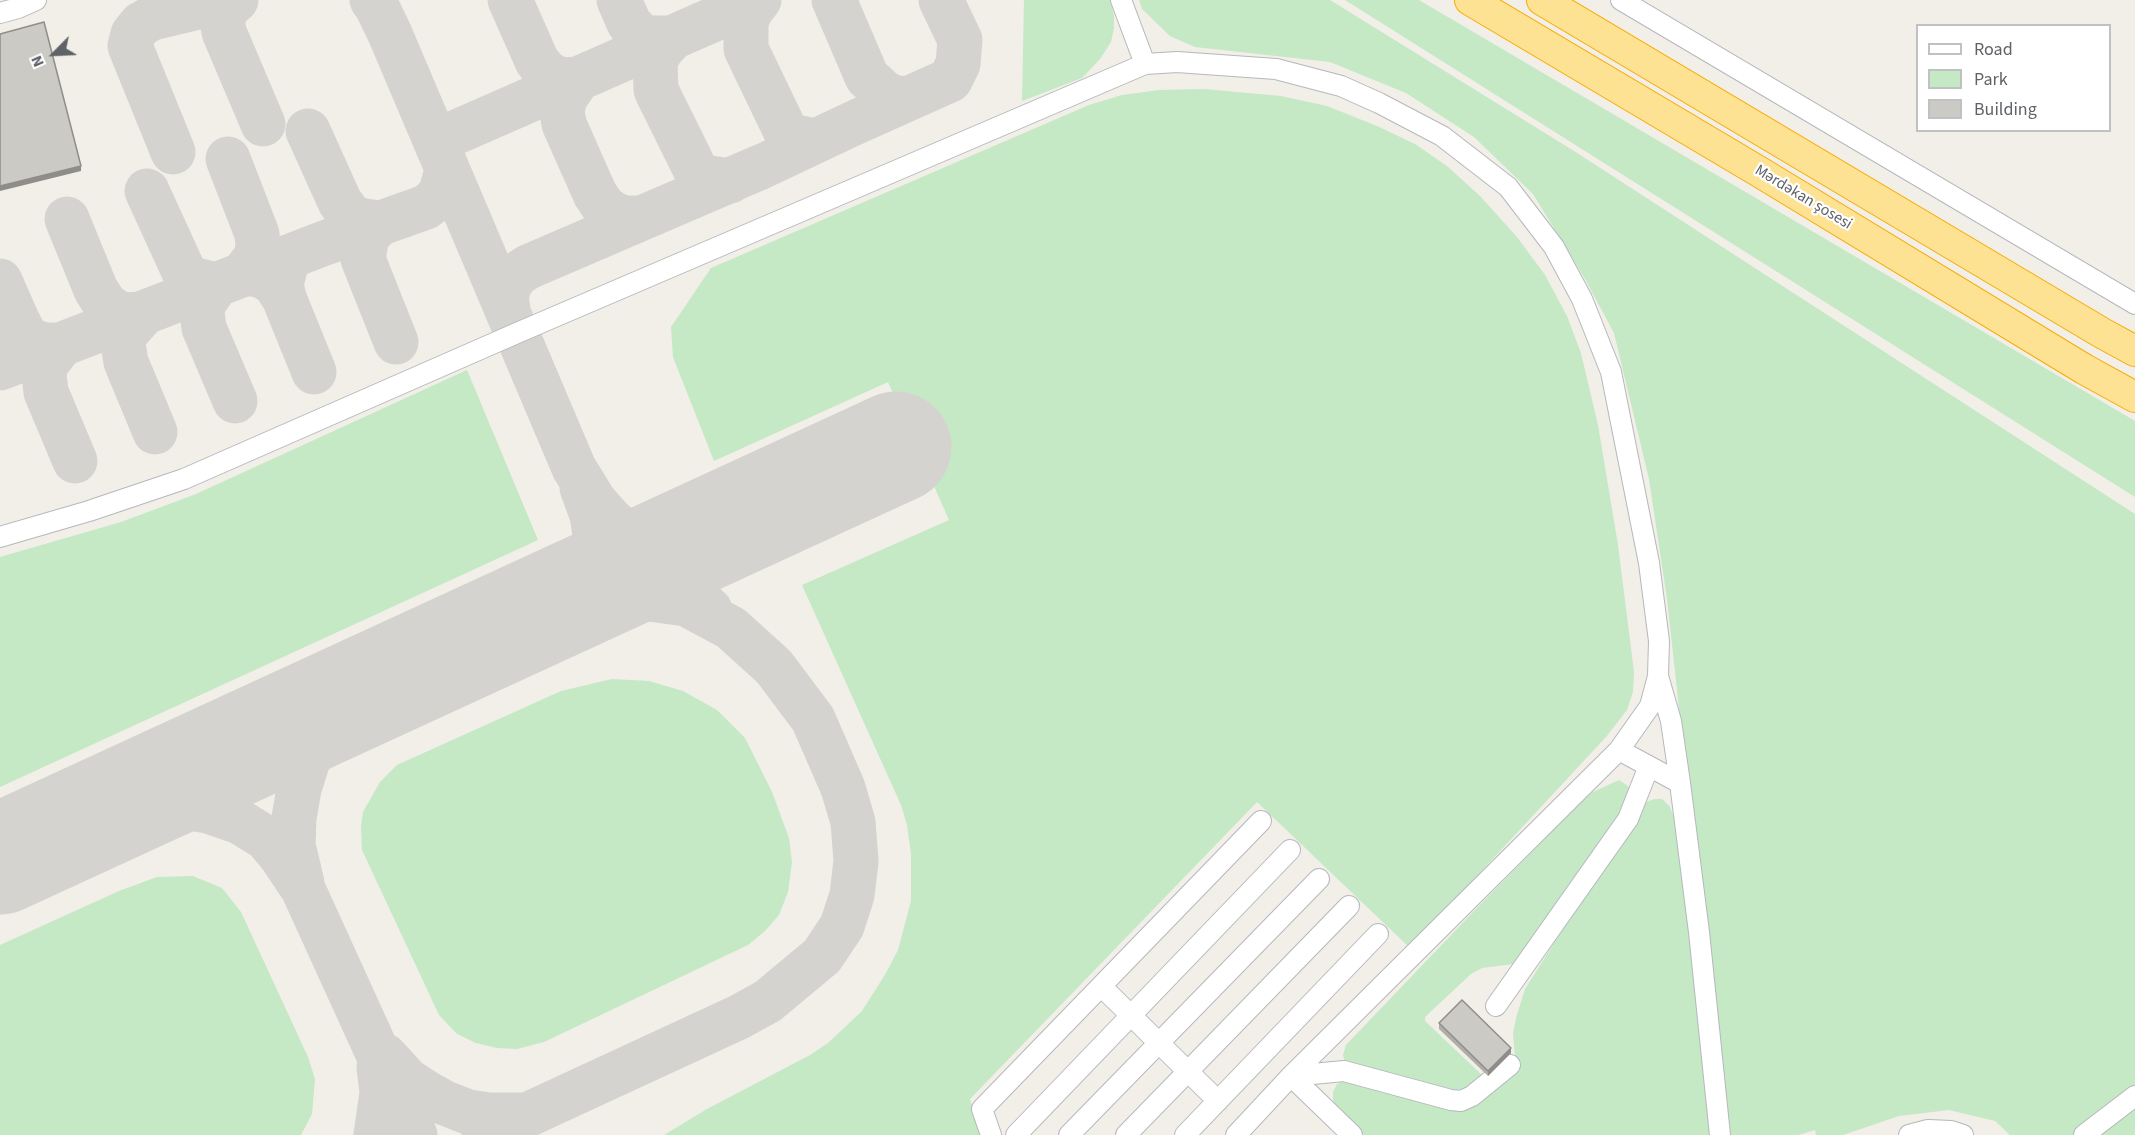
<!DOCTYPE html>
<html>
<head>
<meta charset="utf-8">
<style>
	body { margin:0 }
	#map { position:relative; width:2135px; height:1135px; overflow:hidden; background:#f1efe8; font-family:"Source Sans 3",sans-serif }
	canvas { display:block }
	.legend { position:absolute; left:1916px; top:24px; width:195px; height:108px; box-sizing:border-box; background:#fff; border:2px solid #bfc1c3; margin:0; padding:8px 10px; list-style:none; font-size:18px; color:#5f6368 }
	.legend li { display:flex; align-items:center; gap:12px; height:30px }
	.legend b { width:30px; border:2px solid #bfc1c3 }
	.north { position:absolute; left:24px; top:24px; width:60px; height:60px; -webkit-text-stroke:4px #fff; paint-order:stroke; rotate:246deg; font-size:16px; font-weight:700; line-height:24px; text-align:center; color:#5f6368 }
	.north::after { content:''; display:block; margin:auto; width:21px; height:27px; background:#5f6368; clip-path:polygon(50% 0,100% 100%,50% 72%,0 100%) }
</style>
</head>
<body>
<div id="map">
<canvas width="2135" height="1135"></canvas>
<ul class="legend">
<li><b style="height:8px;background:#fff"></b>Road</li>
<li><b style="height:16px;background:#c5e8c5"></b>Park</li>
<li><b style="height:16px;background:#cccac5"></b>Building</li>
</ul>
<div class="north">N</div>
</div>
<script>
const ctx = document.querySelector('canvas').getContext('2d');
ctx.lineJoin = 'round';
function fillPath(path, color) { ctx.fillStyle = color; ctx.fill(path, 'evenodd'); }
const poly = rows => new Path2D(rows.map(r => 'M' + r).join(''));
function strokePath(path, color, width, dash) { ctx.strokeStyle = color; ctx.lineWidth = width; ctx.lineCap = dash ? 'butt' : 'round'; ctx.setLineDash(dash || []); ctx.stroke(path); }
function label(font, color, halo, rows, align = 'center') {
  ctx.font = font + ' "Source Sans 3",sans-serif'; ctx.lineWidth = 4.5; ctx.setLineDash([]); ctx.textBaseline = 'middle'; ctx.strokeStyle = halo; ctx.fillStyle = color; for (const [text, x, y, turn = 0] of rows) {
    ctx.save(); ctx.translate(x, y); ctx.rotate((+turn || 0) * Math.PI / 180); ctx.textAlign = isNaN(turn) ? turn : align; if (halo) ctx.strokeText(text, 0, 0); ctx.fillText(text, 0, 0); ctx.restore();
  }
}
fillPath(poly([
	[1024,0,1110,0,1114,15,1114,28,1111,42,1100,59,1082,78,1022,101],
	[1139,0,1330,0,1574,151,2135,514,2135,1135,2010,1135,1995,1121,1949,1110,1899,1116,1843,1135,1816,1135,1815,1130,1798,1135,1726,1135,1667,599,1649,479,1614,333,1585,279,1533,194,1474,137,1406,93,1330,62,1195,47,1170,36,1142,9],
	[1345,0,1419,0,2135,421,2135,497],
	[1204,89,1281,96,1327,106,1377,126,1415,144,1447,166,1480,196,1517,237,1545,275,1567,316,1581,353,1598,425,1618,545,1634,672,1633,692,1627,710,1606,737,1410,948,1257,802,970,1099,981,1135,664,1135,707,1109,810,1055,828,1043,862,1011,886,973,898,950,911,901,911,854,907,825,901,805,802,585,949,520,888,382,714,461,673,357,671,327,711,268,1089,105,1122,95,1159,90],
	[467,370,538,540,0,787,0,557,121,522,196,494],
	[612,679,649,681,683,691,717,710,745,738,772,792,789,838,792,862,788,892,779,915,765,931,748,945,544,1042,517,1049,497,1048,476,1043,457,1034,439,1015,362,850,361,826,363,812,380,782,397,765,561,691],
	[1619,780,1628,786,1630,791,1628,805,1514,964,1482,968,1471,974,1425,1017,1425,1021,1483,1076,1462,1094,1345,1063,1343,1055,1346,1045,1474,911,1583,800,1593,792],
	[1655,799,1662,799,1670,807,1681,837,1711,1135,1364,1135,1338,1110,1333,1101,1333,1092,1337,1084,1346,1080,1455,1109,1516,1067,1513,1034,1516,1018,1525,989,1640,807,1646,802],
	[193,876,222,888,241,912,308,1057,315,1079,312,1114,301,1135,0,1135,0,945,119,891,157,877]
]), '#c5e8c5');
strokePath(poly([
	[236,0,228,7,222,17,224,32,263,124],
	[372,0,377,7,390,34,574,468,595,502,611,520,710,610],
	[510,0,537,61,544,70,552,76,562,80,578,79],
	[619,0,629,23,638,33,647,38,672,38],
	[759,0,751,10,746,21,746,49,785,130,791,136,815,141],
	[834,0,867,77,882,91,892,97,907,99],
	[672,38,661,50,655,62,656,90,696,171,704,177,730,181],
	[578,79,565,98,562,111,564,124,595,194,603,206,612,213,624,218,640,218],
	[308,131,340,202,349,214,358,220,380,223,367,236,363,259,396,342],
	[436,141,758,0],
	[173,152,130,46,133,34,141,24,152,18,227,0],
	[228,159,257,234,258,247,256,257,243,274,256,274,266,278,275,284,284,298],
	[147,191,184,272,192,279,216,285,204,303,202,312,204,328,235,401],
	[67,219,96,290,105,304,116,312,126,315,143,314],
	[285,269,281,284,284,298,314,372],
	[0,281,18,322,20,337,17,350],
	[143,314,125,334,123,344,126,362,155,432],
	[509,315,506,298,509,286,516,275,528,267,763,166,854,123,950,80,958,64,960,40,941,0],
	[18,322,25,335,34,342,46,345,61,345,46,364,44,375,46,392,75,461],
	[0,368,322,244,426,207,435,200,441,192,447,170],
	[575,594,590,573,595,556,595,534,592,515,582,488],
	[111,808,160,803,208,811,240,822,266,838,281,856,303,889,415,1135],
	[302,883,293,845,294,818,299,789,308,760,330,729,367,690],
	[385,1056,407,1080,425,1092,445,1103,468,1112,489,1115,525,1115],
	[376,1135,382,1093,379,1067],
	[484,1135,739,1017,768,1001,822,956,842,926,852,895,856,861,853,822,843,788,813,719,774,667,731,628,686,604,642,598,575,594]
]), '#d4d3d0', 45);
strokePath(poly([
	[0,859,896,447]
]), '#d4d3d0', 111);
const minor = poly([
	[1121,0,1145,64],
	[1621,0,2135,304],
	[0,13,18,8,36,0],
	[0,537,89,511,184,479,517,333,1145,64,1177,62,1276,69,1341,86,1379,103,1442,136,1508,187,1554,247,1582,299,1611,372,1649,563,1659,641,1658,676,1650,706,1619,750,1291,1076,1236,1135],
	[1658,676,1671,721,1680,783,1699,932,1720,1135],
	[1619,750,1680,783],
	[1101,986,1218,1101],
	[1496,1006,1628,819,1649,766],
	[1291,1076,1344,1071,1451,1100,1461,1101,1472,1096,1510,1065],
	[1291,1076,1352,1135],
	[991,1135,982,1109,1261,821],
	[1016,1135,1290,850],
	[1069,1135,1319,879],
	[1126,1135,1349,906],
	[1185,1135,1378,934],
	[1909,1135,1928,1130,1951,1131,1963,1135],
	[2084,1135,2135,1096]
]);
const highway = poly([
	[1470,0,1758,171,2084,369,2135,397],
	[1542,0,2102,333,2135,351]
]);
strokePath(minor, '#b5b8bc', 22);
strokePath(highway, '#f9ab00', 32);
strokePath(minor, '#fff', 20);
strokePath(highway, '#fde293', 30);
fillPath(poly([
	[1439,1023,1511,1053,1488,1076,1439,1029]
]), '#afaea9');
fillPath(poly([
	[81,166,81,171,0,191,0,186],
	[1511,1048,1511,1053,1488,1076,1488,1071]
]), '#8f8d8a');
const building = poly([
	[44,22,81,166,0,186,0,34,44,22],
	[1462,1000,1511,1048,1488,1071,1439,1023,1462,1000]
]);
fillPath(building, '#cccac5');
strokePath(building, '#8f8d8a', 1.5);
label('16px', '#5f6368', '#fff', [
	["Mərdəkan şosesi",1803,198,31]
]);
</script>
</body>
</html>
